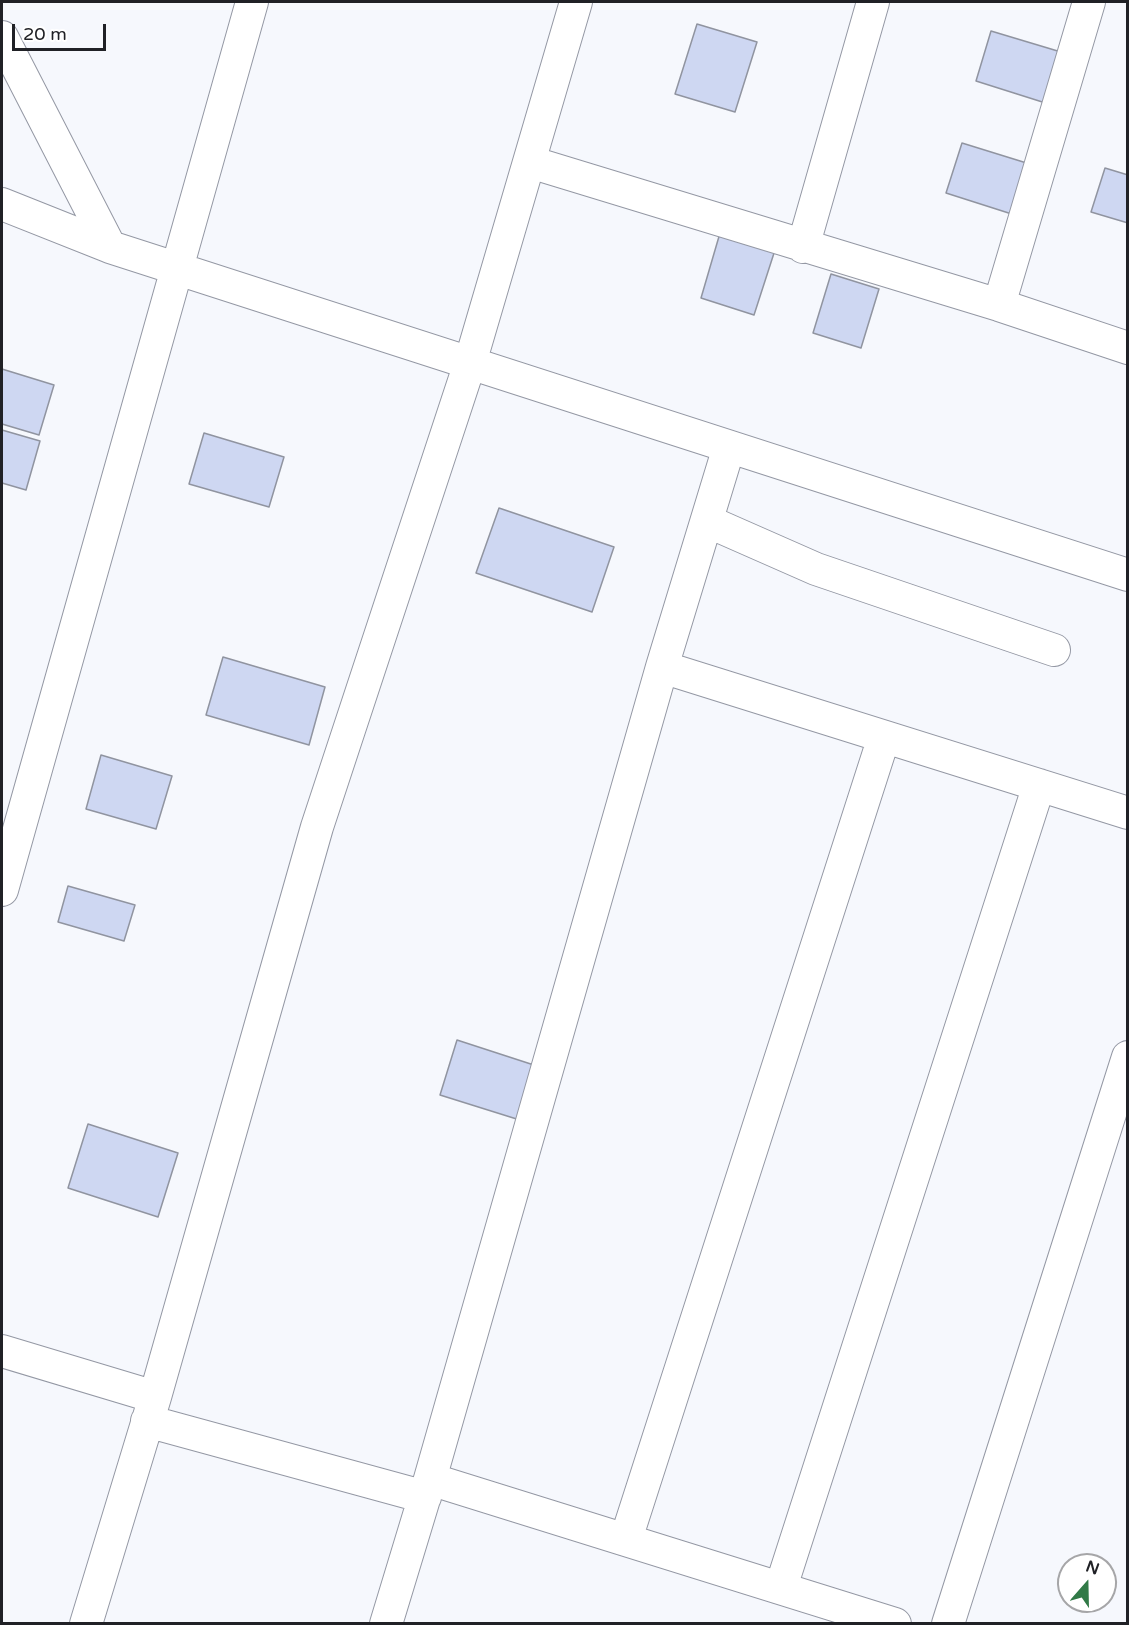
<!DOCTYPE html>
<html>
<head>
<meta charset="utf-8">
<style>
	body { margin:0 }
	#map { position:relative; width:1129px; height:1625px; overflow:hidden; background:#f6f8fd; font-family:"Varela Round",sans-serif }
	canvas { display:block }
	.frame { position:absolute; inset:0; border:3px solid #202126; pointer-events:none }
	.north { position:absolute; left:1057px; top:1553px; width:60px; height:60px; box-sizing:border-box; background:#fff; border:2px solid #a6a6a8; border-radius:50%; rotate:20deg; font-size:16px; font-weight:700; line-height:24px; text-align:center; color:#202126 }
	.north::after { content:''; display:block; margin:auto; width:21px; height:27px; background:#317a47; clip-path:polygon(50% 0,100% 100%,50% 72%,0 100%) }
	.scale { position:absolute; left:12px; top:24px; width:94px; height:27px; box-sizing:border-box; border:3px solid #202126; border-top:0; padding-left:8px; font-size:18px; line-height:21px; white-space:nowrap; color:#202126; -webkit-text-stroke:4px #fff; paint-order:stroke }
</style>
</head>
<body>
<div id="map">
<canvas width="1129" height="1625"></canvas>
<div class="frame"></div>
<div class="north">N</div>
<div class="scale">20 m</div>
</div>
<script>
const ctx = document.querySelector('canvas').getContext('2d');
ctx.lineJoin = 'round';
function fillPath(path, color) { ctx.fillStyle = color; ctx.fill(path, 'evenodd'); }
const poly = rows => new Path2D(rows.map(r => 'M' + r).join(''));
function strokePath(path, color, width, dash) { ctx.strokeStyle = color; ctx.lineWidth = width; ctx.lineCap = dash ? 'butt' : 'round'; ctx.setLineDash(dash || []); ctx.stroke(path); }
const building = poly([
	[697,24,757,42,735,112,675,94,697,24],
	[991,31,1071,55,1055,106,976,81,991,31],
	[962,143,1033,165,1018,216,946,193,962,143],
	[1105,168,1128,175,1128,223,1091,212,1105,168],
	[720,233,775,250,754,315,701,298,720,233],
	[831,274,879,289,861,348,813,333,831,274],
	[2,369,54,385,39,435,2,424,2,369],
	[2,430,40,441,26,490,2,483,2,430],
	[204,433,284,457,269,507,189,484,204,433],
	[499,508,614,547,592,612,476,573,499,508],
	[223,657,325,687,309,745,206,715,223,657],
	[101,755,172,776,156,829,86,809,101,755],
	[68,886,135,905,124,941,58,922,68,886],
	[457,1040,540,1067,523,1121,440,1095,457,1040],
	[88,1124,178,1153,158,1217,68,1188,88,1124]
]);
fillPath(building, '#ced7f2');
strokePath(building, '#9094a0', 1.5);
const street = poly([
	[2,37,110,247],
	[530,162,999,305,1128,348],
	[2,204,110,247,1128,575],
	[803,247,873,2],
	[999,305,1089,2],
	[707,521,816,569,1054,650],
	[662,667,1128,813],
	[2,890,252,2],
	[2,1351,155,1397],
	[147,1421,425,1497],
	[430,1479,895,1624],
	[626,1539,884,737],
	[781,1587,1039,785],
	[86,1624,155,1397,317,827,470,363,576,2],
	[386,1624,430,1479,662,667,729,447],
	[948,1624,1128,1057]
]);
strokePath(street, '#9498a4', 34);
strokePath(street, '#fff', 32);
</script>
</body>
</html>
